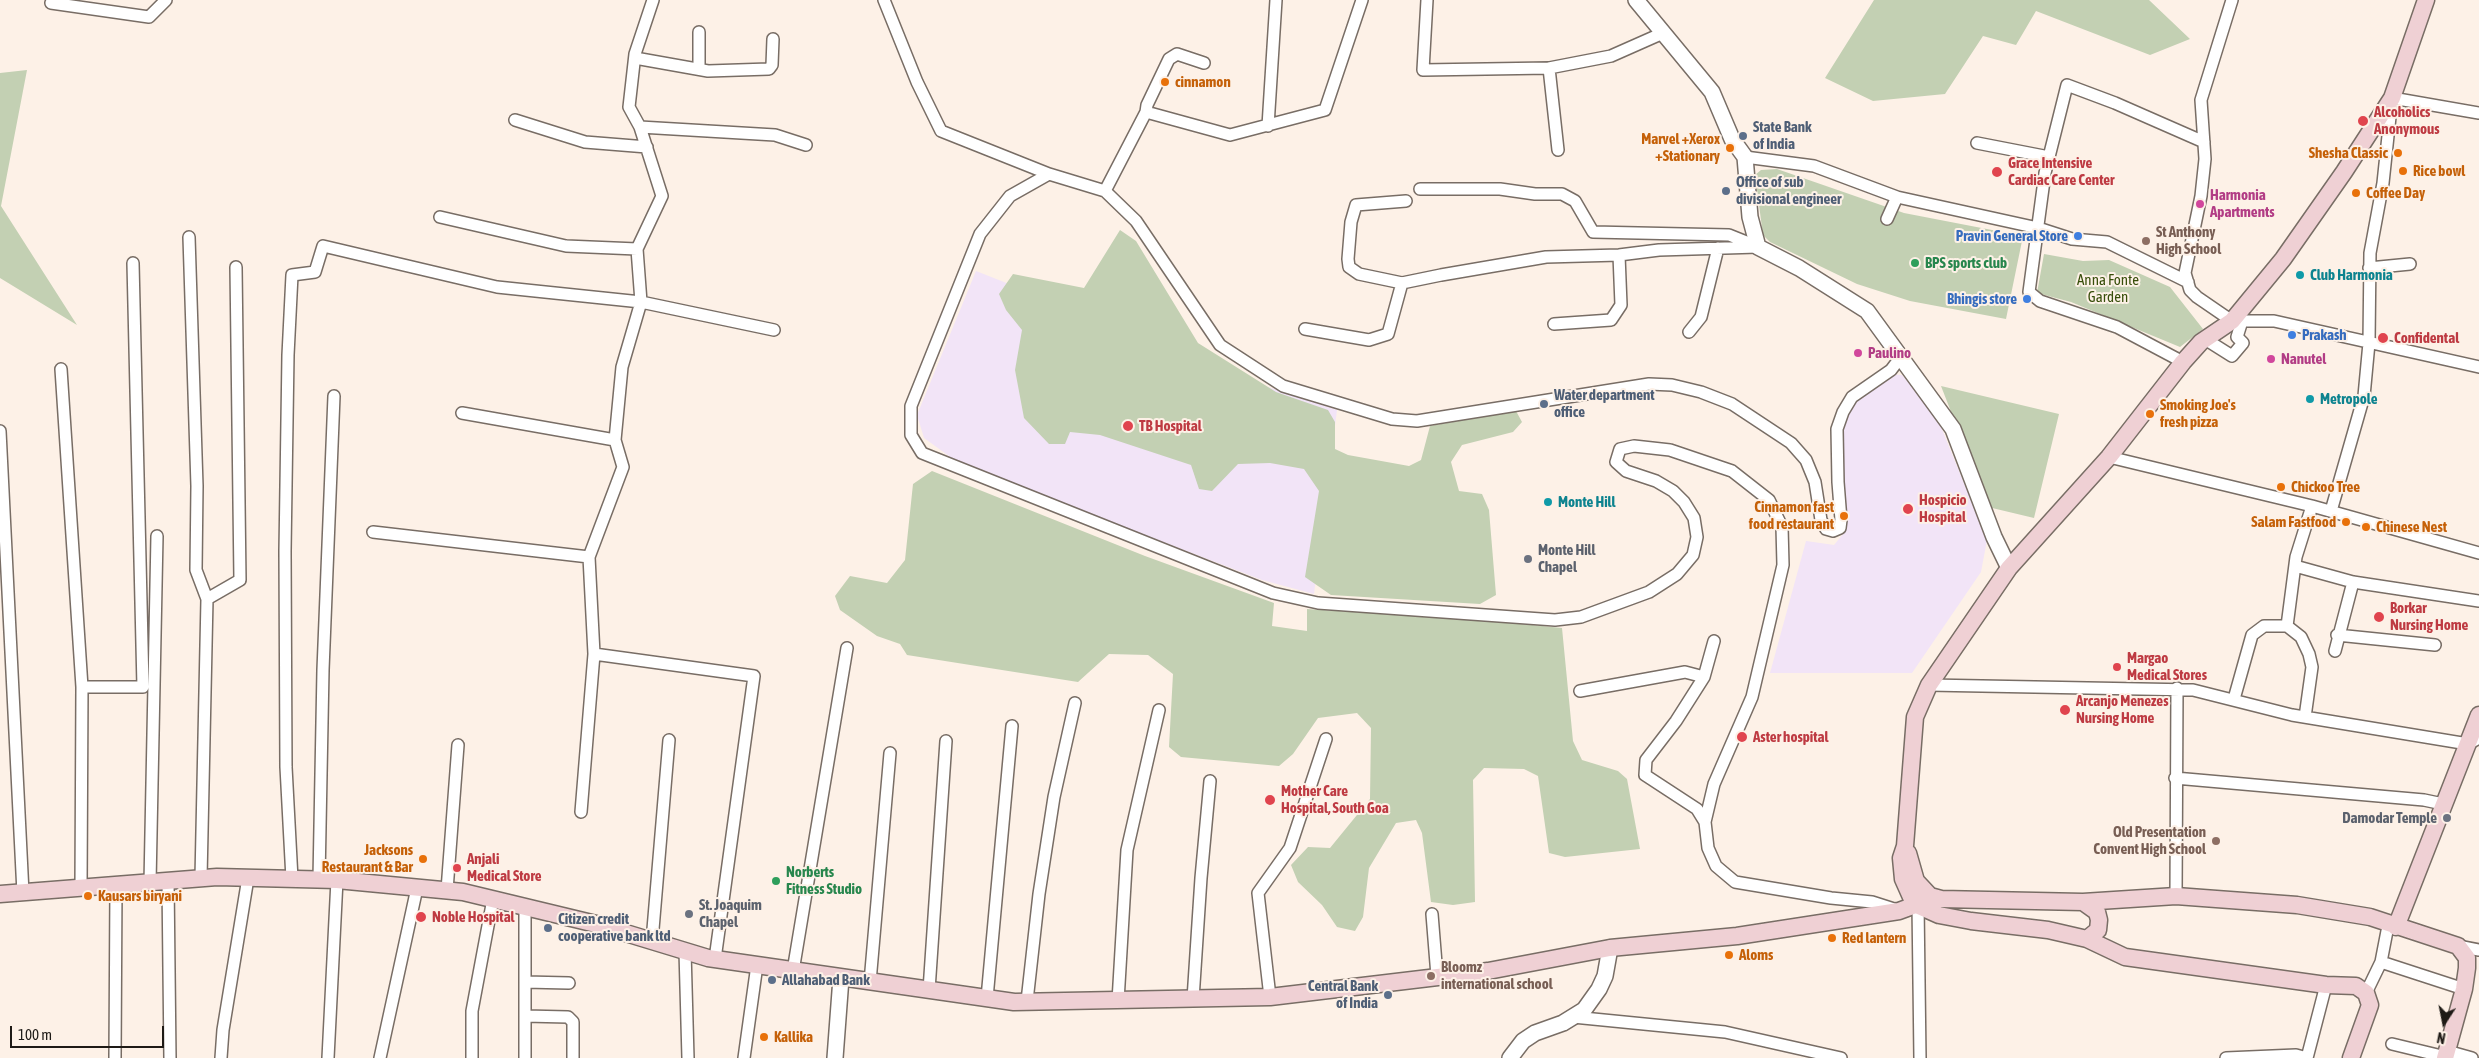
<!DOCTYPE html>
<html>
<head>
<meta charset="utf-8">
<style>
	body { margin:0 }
	#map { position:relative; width:2479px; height:1058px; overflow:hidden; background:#fdf1e7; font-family:"Asap Condensed",sans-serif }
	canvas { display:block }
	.north { position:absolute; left:2419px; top:998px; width:50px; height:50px; -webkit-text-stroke:4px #fdf1e7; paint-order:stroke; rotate:191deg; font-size:14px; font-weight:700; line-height:20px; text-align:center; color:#1e1a16 }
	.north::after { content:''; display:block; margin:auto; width:18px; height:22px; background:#1e1a16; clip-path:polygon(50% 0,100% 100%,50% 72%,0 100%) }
	.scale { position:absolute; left:10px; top:1026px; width:154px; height:22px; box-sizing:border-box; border:2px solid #1e1a16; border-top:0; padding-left:6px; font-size:15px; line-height:18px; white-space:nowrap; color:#1e1a16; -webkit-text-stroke:4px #fdf1e7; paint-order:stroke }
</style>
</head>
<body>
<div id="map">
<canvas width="2479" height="1058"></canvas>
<div class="north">N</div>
<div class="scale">100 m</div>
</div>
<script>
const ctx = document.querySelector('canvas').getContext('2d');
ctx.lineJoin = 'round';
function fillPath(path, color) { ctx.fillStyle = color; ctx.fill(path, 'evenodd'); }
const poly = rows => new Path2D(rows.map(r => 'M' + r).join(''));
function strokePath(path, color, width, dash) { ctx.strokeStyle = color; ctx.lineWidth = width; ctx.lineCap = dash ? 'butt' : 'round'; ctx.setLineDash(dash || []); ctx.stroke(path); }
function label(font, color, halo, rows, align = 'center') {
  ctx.font = font + ' "Asap Condensed",sans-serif'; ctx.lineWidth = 4; ctx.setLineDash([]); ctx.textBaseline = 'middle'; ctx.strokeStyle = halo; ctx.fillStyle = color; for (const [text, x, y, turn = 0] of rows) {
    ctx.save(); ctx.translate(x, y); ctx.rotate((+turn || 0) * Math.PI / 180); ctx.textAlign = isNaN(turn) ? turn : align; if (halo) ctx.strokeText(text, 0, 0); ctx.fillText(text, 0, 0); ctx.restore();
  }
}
fillPath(poly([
	[976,271,1088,315,1196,363,1337,410,1314,594,1262,580,960,464,924,438,917,415],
	[1885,374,1902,375,1935,412,1987,540,1981,572,1912,673,1770,673,1806,541,1834,545,1843,534,1837,433,1852,399]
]), '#f2e4f7');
fillPath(poly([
	[1874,0,2149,0,2190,39,2150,55,2036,11,2016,45,1983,36,1945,94,1873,101,1825,78],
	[27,70,1,206,77,325,0,278,0,73],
	[1777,169,1904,213,2023,236,2006,319,1910,301,1857,284,1770,242,1763,235,1755,175,1761,170],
	[1120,230,1136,241,1198,343,1276,392,1328,410,1335,422,1335,449,1348,455,1409,466,1421,460,1430,426,1516,411,1522,422,1513,432,1462,445,1451,462,1459,491,1482,494,1489,510,1496,595,1480,604,1331,595,1305,577,1319,491,1304,469,1270,463,1238,464,1212,491,1199,489,1191,465,1100,435,1070,432,1065,444,1049,444,1024,418,1015,370,1022,330,1006,310,999,294,1013,274,1084,288],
	[2044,254,2083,261,2109,260,2170,287,2203,329,2180,347,2071,302,2037,293],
	[1941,386,2059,414,2034,518,1988,507],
	[932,471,1145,556,1274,603,1272,626,1307,631,1307,609,1483,620,1562,628,1573,741,1582,760,1618,771,1627,779,1640,849,1565,857,1549,853,1538,776,1524,769,1484,768,1473,780,1475,902,1453,905,1431,902,1422,833,1416,820,1396,823,1369,868,1363,917,1355,931,1337,927,1322,905,1298,882,1291,865,1308,847,1330,848,1370,799,1371,728,1357,713,1318,718,1293,754,1279,766,1181,757,1169,747,1173,674,1148,655,1109,654,1078,682,907,655,900,644,877,636,840,610,835,596,850,576,887,583,905,560,913,484]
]), '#c3d0b3');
const minor = poly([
	[884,0,917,82,941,131,1049,174],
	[1427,0,1423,70,1549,68,1558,150],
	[2232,0,2201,100,2205,159,2201,196,2185,273,2190,290,2197,297,2232,321,2274,321,2479,367],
	[51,3,149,17,166,0],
	[635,58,708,71,769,69,772,65,773,39],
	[1549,68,1611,56,1663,33],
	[699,69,699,32],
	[1146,112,1147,105,1169,59,1177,54,1204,63],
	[515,120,585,142,647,147],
	[1268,126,1276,0],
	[640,127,775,135,806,145],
	[1977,143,2049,157],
	[1745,157,1814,166,1897,197,2038,228,2072,239,2107,242,2188,282],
	[1420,189,1500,189,1535,194,1562,194,1575,201,1593,232,1729,235,1754,245],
	[1105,191,1146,112,1230,135,1325,110,1362,0],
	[440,217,566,246,637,249],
	[1887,219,1897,197],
	[189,237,197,486,196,570,207,599],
	[2369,268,2410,264],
	[1402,283,1359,274,1349,267,1348,259,1351,222,1356,205,1406,201],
	[1554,324,1611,320,1621,305,1619,255],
	[1305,329,1369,340,1388,334,1402,283,1441,275,1546,257,1619,255,1659,250,1758,247],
	[1689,332,1701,317,1718,248],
	[2205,339,2232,356,2243,343,2237,337,2242,321],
	[2183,362,2117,327,2040,301,2029,292,2045,173,2067,85,2115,103,2204,142],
	[61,369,82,687],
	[462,413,615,440],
	[0,431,23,893],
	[2109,457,2312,506,2479,553],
	[2331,511,2364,396,2369,343,2370,253,2383,183,2392,98,2479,113],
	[373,532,589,557,623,467,615,440,622,367,641,302,774,330],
	[589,557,594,654],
	[2295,566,2353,582,2479,601],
	[2287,626,2301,637,2309,654,2312,667,2305,717],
	[2337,635,2435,645],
	[1714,641,1704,677,1676,721,1646,760,1645,775,1697,809,1705,822,1708,848,1716,866,1735,882,1831,898,1872,902,1897,910],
	[2335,651,2353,582],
	[1929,685,2193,690,2292,715,2468,744,2479,738],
	[1580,691,1685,672,1704,677],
	[2234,699,2252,635,2264,626,2287,626,2296,557,2312,506],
	[2175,778,2424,800,2443,804],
	[581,812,594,654,754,676,715,959],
	[1705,822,1714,784,1752,697,1783,565,1782,527,1769,500,1732,471,1670,450,1634,446,1620,449,1616,462,1626,471,1656,481,1673,491,1684,502,1694,518,1697,537,1693,555,1677,574,1649,592,1581,617,1555,620,1318,603,1273,593,922,453,911,435,911,406,980,234,1010,196,1049,174,1105,191,1136,221,1220,345,1283,386,1392,419,1417,421,1649,384,1672,385,1701,392,1732,404,1791,443,1806,460,1815,482,1821,520,1826,529,1833,531,1840,528,1841,520,1838,482,1837,429,1843,412,1852,397,1891,370,1900,358],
	[201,878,207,599,240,580,236,267],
	[292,879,286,767,285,551,288,355,292,275,315,272,323,246,497,287,641,302,637,249,662,196,640,127,629,107,635,54,653,0],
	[319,879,323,670,334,396],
	[168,881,170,1058],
	[150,883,157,536],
	[81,888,82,687,143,687,133,263],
	[447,890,458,745],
	[2176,896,2177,688],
	[1918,904,1920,1058],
	[525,907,525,1058],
	[1432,914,1437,976],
	[652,941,669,740],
	[2458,946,2479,950],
	[685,951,688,1058],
	[2381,962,2387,931],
	[793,971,847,648],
	[525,982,569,983],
	[870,982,890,753],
	[929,990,946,741],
	[2366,993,2381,962,2464,989],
	[1270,997,1258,893,1290,848,1326,739],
	[987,998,1012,726],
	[1193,999,1201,878,1210,781],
	[1027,1001,1039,894,1054,797,1075,703],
	[1118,1001,1127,850,1159,710],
	[525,1016,568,1017,573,1022,573,1058],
	[1573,1017,1725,1032,1841,1058],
	[2392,1044,2446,1057],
	[2447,1051,2472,1058],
	[115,1058,116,885],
	[221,1058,223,1030,248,878],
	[328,1058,337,880],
	[380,1058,417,888],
	[472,1058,472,1011,493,899],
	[744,1058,757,965],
	[2226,1058,2296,1055,2307,1058],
	[2307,1058,2326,985]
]);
const tertiary = poly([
	[1636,0,1712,92,1732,139,1745,157,1750,217,1758,247,1799,268,1867,311,1953,429,1994,537,2009,568],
	[835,1058,841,978],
	[1510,1058,1523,1041,1535,1033,1563,1023,1584,1010,1599,989,1605,976,1610,948]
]);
const secondary = poly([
	[1908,853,1916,881,1930,896,1941,899,2083,902,2176,896,2297,905,2370,917,2458,946,2467,958,2467,968,2464,989,2445,1058],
	[0,894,217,877,337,880,463,892,596,924,708,958,1014,1002,1270,997,1488,971,1610,948,1737,936,1899,911,1918,904],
	[2083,902,2097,912,2099,920,2098,930,2087,939],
	[2396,927,2479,715],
	[2351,1058,2370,1005,2366,993,2356,986,2326,985,2125,957,2087,939,2048,930,1971,921,1939,915,1921,907,1911,897,1903,879,1901,858,1905,846,1915,717,1929,685,2009,568,2109,457,2183,362,2201,342,2232,321,2283,259,2344,172,2392,98,2426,0]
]);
strokePath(minor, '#786d65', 14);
strokePath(tertiary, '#786d65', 18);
strokePath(secondary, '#786d65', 19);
strokePath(minor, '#fff', 11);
strokePath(tertiary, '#fff', 15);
strokePath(secondary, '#efd0d4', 16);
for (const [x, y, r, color] of [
	[1165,82,5,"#e8710a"],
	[2363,121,6,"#e0444e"],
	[1743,136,5,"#5c6f8a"],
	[1730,148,5,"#e8710a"],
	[2398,153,5,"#e8710a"],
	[2403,171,5,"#e8710a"],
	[1997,172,6,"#e0444e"],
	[1726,191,5,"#5c6f8a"],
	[2356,193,5,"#e8710a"],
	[2200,204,5,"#d1479c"],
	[2078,236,5,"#3f7fe0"],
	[2146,241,5,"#8d6e63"],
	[1915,263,5,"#2e9e5b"],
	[2300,275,5,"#0f9aa8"],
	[2027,299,5,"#3f7fe0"],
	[2292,335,5,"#3f7fe0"],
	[2383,338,6,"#e0444e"],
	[1858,353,5,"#d1479c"],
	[2271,359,5,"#d1479c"],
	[2310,399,5,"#0f9aa8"],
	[1544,404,5,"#5c6f8a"],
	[2150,414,5,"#e8710a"],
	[1128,426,6,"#e0444e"],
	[2281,487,5,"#e8710a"],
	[1548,502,5,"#0f9aa8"],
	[1908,509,6,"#e0444e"],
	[1844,516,5,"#e8710a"],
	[2346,522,5,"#e8710a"],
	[2366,527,5,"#e8710a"],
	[1528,559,5,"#6b7280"],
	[2379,617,6,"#e0444e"],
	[2117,667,5,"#e0444e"],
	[2065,710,6,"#e0444e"],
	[1742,737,6,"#e0444e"],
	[1270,800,6,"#e0444e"],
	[2447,818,5,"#6b7280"],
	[2216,841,5,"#8d6e63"],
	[423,859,5,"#e8710a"],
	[457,868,5,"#e0444e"],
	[776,881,5,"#2e9e5b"],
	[88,896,5,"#e8710a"],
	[689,914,5,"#6b7280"],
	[421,917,6,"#e0444e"],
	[548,928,5,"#5c6f8a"],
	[1832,938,5,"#e8710a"],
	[1729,955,5,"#e8710a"],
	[1431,976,5,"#8d6e63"],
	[772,980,5,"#5c6f8a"],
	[1388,995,5,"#5c6f8a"],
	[764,1037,5,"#e8710a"]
]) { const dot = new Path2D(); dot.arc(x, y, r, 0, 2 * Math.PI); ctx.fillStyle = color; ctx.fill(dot); strokePath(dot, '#fdf1e7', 2); }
label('bold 15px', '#c56008', '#fdf1e7', [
	["cinnamon",1175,82],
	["Marvel +Xerox",1720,139,"right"],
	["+Stationary",1720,156,"right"],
	["Shesha Classic",2388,153,"right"],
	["Rice bowl",2413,171],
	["Coffee Day",2366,193],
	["Smoking Joe's",2160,405],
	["fresh pizza",2160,422],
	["Chickoo Tree",2291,487],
	["Cinnamon fast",1834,507,"right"],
	["food restaurant",1834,524,"right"],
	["Salam Fastfood",2336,522,"right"],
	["Chinese Nest",2376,527],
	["Jacksons",413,850,"right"],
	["Restaurant & Bar",413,867,"right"],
	["Kausars biryani",98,896],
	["Red lantern",1842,938],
	["Aloms",1739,955],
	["Kallika",774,1037]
], 'left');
label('bold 15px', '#be3a42', '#fdf1e7', [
	["Alcoholics",2374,112],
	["Anonymous",2374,129],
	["Grace Intensive",2008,163],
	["Cardiac Care Center",2008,180],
	["Confidental",2394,338],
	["TB Hospital",1139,426],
	["Hospicio",1919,500],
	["Hospital",1919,517],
	["Borkar",2390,608],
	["Nursing Home",2390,625],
	["Margao",2127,658],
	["Medical Stores",2127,675],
	["Arcanjo Menezes",2076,701],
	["Nursing Home",2076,718],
	["Aster hospital",1753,737],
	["Mother Care",1281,791],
	["Hospital, South Goa",1281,808],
	["Anjali",467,859],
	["Medical Store",467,876],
	["Noble Hospital",432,917]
], 'left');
label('bold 15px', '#4e5e75', '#fdf1e7', [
	["State Bank",1753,127],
	["of India",1753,144],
	["Office of sub",1736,182],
	["divisional engineer",1736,199],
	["Water department",1554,395],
	["office",1554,412],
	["Citizen credit",558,919],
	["cooperative bank ltd",558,936],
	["Allahabad Bank",782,980],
	["Central Bank",1378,986,"right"],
	["of India",1378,1003,"right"]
], 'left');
label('bold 15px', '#b23c85', '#fdf1e7', [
	["Harmonia",2210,195],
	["Apartments",2210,212],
	["Paulino",1868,353],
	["Nanutel",2281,359]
], 'left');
label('bold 15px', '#785e54', '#fdf1e7', [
	["St Anthony",2156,232],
	["High School",2156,249],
	["Old Presentation",2206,832,"right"],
	["Convent High School",2206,849,"right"],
	["Bloomz",1441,967],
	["international school",1441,984]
], 'left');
label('bold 15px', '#366cbe', '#fdf1e7', [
	["Pravin General Store",2068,236],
	["Bhingis store",2017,299],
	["Prakash",2302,335,"left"]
], 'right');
label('bold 15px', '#27864d', '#fdf1e7', [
	["BPS sports club",1925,263],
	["Norberts",786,872],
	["Fitness Studio",786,889]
], 'left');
label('bold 15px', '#0d838f', '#fdf1e7', [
	["Club Harmonia",2310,275],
	["Metropole",2320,399],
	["Monte Hill",1558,502]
], 'left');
label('15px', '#374e0a', '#fdf1e7', [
	["Anna Fonte",2108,280],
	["Garden",2108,297]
]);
label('bold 15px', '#5b616d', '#fdf1e7', [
	["Monte Hill",1538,550],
	["Chapel",1538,567],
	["Damodar Temple",2437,818,"right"],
	["St. Joaquim",699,905],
	["Chapel",699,922]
], 'left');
</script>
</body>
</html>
